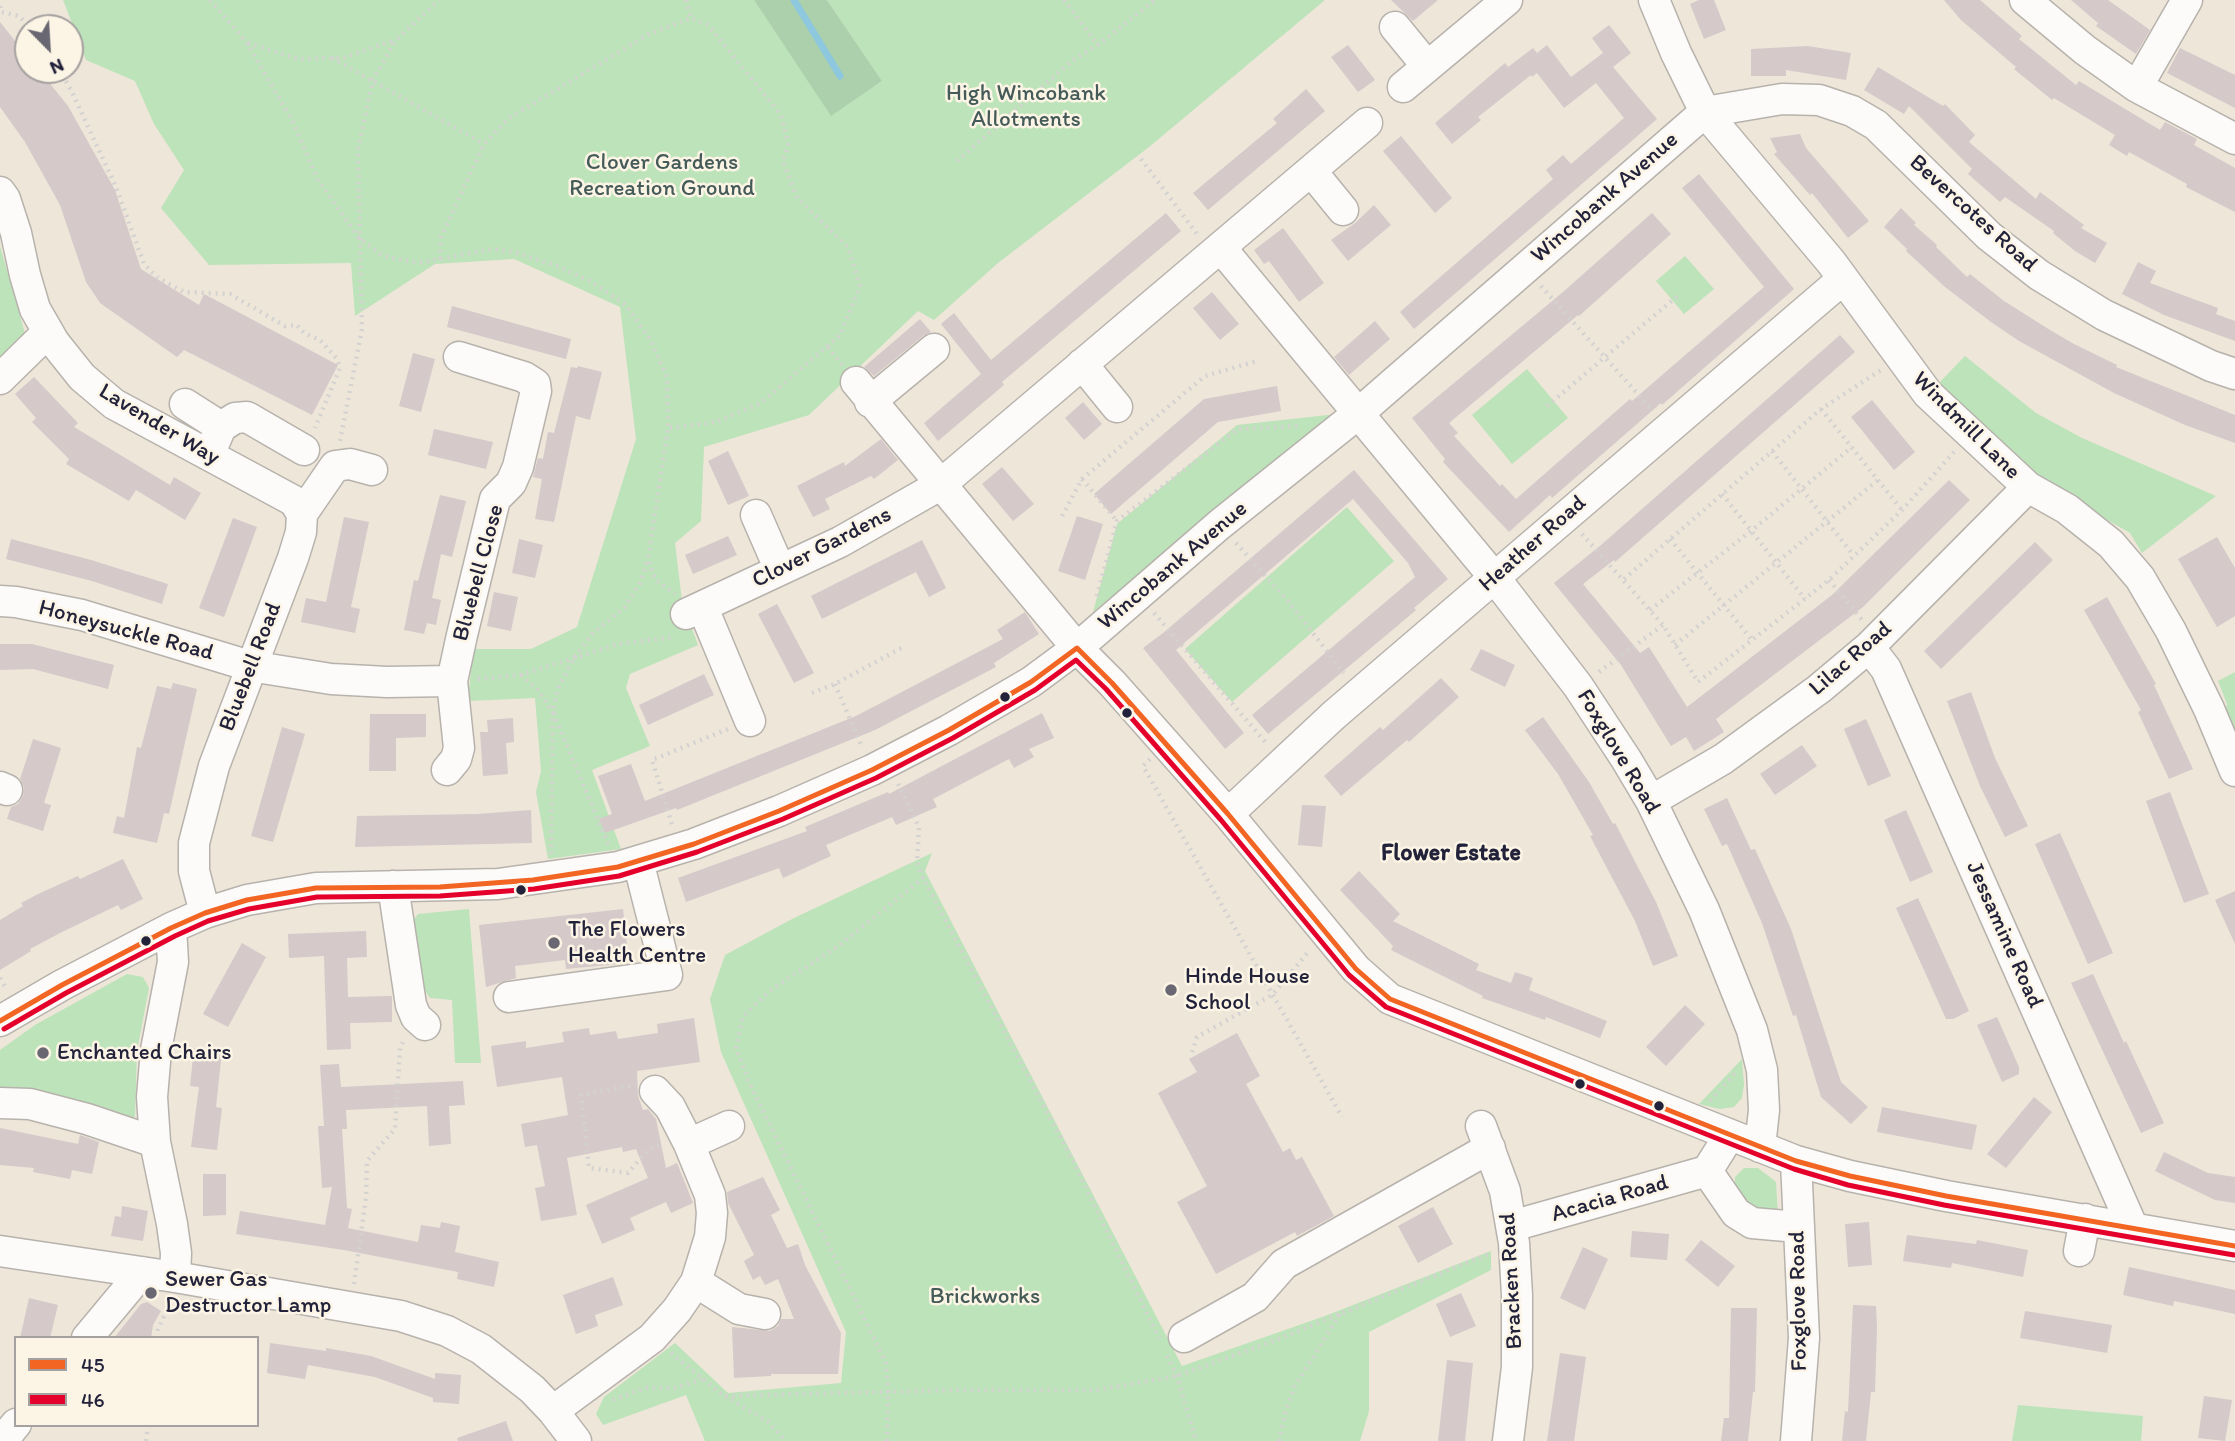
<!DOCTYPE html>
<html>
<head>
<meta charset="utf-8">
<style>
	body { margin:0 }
	#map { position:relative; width:2235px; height:1441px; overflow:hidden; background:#eee6d9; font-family:Itim,sans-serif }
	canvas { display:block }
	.legend { position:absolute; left:14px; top:1336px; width:245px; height:91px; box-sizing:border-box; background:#fcf5e5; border:2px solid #a5a1a1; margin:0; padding:9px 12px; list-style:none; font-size:21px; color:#22223b }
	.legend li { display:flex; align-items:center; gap:14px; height:35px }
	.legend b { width:35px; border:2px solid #a5a1a1 }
	.north { position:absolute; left:14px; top:14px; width:70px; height:70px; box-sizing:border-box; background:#fcf5e5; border:2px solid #a5a1a1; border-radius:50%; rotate:156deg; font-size:19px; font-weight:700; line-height:28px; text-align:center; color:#22223b }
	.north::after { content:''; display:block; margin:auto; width:24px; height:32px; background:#696772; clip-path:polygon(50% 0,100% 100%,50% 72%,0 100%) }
</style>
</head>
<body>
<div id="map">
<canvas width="2235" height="1441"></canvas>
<ul class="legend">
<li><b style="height:9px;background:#f26522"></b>45</li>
<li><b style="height:9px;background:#e4002b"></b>46</li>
</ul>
<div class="north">N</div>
</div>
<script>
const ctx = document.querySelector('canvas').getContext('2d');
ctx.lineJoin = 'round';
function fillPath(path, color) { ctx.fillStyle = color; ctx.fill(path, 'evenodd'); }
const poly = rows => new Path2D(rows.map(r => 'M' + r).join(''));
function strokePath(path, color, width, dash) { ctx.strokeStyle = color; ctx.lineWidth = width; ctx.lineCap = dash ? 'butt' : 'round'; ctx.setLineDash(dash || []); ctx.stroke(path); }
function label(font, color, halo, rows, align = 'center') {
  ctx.font = font + ' Itim,sans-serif'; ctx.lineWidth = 5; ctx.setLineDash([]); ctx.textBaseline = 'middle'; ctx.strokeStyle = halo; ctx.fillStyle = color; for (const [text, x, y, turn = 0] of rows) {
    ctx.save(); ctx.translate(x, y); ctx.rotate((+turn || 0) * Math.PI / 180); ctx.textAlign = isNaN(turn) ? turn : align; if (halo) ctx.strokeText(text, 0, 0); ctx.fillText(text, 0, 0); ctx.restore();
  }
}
fillPath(poly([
	[63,0,754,0,831,115,882,81,827,0,1325,0,1149,147,998,263,934,320,918,311,809,415,704,447,701,521,675,543,682,601,698,645,630,674,626,688,650,746,592,770,621,849,548,859,536,792,541,771,535,698,468,701,473,649,531,649,577,627,636,439,620,307,514,259,435,264,355,316,351,263,209,265,161,208,184,170,154,124,135,81,86,60],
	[0,246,26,337,0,367],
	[1685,256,1714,289,1684,314,1656,281],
	[1965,356,2036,413,2082,438,2216,496,2142,553,2130,533,2056,490,2006,452,1934,388],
	[1527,369,1568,418,1512,464,1472,415],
	[1337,414,1093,612,1117,524,1237,425],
	[1347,507,1394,561,1232,702,1185,649],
	[2235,672,2235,736,2225,712,2227,704,2218,681],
	[932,853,925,871,1182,1366,1325,1316,1491,1251,1491,1270,1369,1332,1369,1411,1360,1441,705,1441,686,1395,603,1425,596,1414,604,1397,675,1343,728,1393,841,1383,846,1332,721,1052,710,999,725,955,794,918],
	[469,909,481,1063,455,1063,452,1000,430,998,421,985,412,922,418,914],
	[127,974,143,977,149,988,137,1051,135,1116,131,1121,0,1087,0,1050,35,1025],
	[1742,1059,1744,1084,1742,1098,1734,1107,1720,1109,1699,1104],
	[1744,1168,1758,1168,1776,1182,1778,1215,1762,1218,1735,1191,1735,1177],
	[2018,1405,2143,1416,2141,1441,2012,1441]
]), '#bce3b9');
fillPath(poly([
	[754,0,827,0,882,81,831,116]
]), '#acd0ab');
strokePath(poly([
	[794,0,840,76]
]), '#8ec8df', 7);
fillPath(poly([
	[1391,0,1438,0,1413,21],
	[1699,0,1714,0,1726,30,1704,39,1690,4],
	[1944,0,1980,0,2022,36,2019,39,2076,85,2079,81,2160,130,2165,122,2197,139,2194,145,2235,168,2235,212,2186,187,2187,184,2129,152,2127,156,2109,145,2115,135,2054,98,2052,100,2014,69,2016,67,1961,20],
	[2071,0,2108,0,2150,30,2136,54,2096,26,2098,23],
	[0,22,28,57,28,70,39,70,68,106,115,190,141,269,199,305,204,294,338,365,312,415,184,350,177,357,100,303,86,282,60,205,25,142,0,107],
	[1609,25,1631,53,1613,67,1657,119,1414,329,1400,312,1553,179,1546,170,1563,155,1571,164,1624,118,1596,83,1564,108,1537,73,1532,77,1531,75,1478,117,1481,120,1452,144,1435,123,1505,63,1508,67,1533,48,1537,53,1547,45,1571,77,1603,53,1592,38],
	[1348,45,1375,80,1358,92,1331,57],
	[1808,46,1851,53,1846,80,1786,70,1786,76,1751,76,1751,49],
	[2180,48,2235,75,2235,108,2167,73],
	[1878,67,1943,106,1945,104,1975,135,1969,142,2036,199,2040,192,2084,225,2081,228,2107,243,2095,263,2075,251,2053,233,2054,231,2005,197,2000,202,1968,174,1972,169,1909,106,1904,114,1864,90],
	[1306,89,1325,111,1208,210,1193,193,1277,123,1273,119],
	[1800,134,1806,148,1869,221,1848,238,1812,193,1810,195,1774,154,1777,152,1770,138],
	[1401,136,1452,198,1435,213,1383,151],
	[1699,174,1794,289,1662,405,1661,403,1552,498,1550,495,1509,532,1443,462,1445,459,1412,418,1563,292,1652,213,1671,234,1579,316,1578,315,1449,423,1458,433,1454,436,1500,486,1502,484,1516,499,1630,399,1632,401,1764,287,1682,188],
	[1374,205,1391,225,1348,261,1331,240,1355,223],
	[1901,208,1916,223,1914,225,1937,245,1936,247,1967,277,1970,274,2004,301,2050,330,2074,344,2117,365,2116,367,2235,415,2235,443,2185,425,2114,393,2019,341,1991,322,1945,287,1906,251,1907,249,1884,227],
	[1166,213,1181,231,1002,382,1004,385,938,441,924,423,981,374,941,324,954,313,991,360],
	[1283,228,1324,283,1299,302,1269,261,1264,264,1254,250],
	[2138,262,2156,271,2150,283,2218,308,2216,314,2235,321,2235,341,2164,315,2122,294],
	[1212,292,1239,324,1220,340,1193,308],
	[452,306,571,339,566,359,447,327],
	[920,319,931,332,923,336,874,376,864,367],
	[1375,321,1390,339,1349,375,1334,357],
	[1840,335,1855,352,1615,562,1614,560,1583,584,1640,653,1649,647,1687,707,1832,595,1949,480,1970,500,1863,607,1716,719,1724,732,1694,751,1686,737,1671,746,1621,665,1554,583,1601,545],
	[413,353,435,359,421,412,399,406],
	[578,366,602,372,590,420,576,416,554,522,535,519,542,479,533,477,538,458,543,459,548,432,554,433,571,367,577,368],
	[34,377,78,423,74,427,170,485,174,477,201,493,185,520,136,490,129,501,66,464,69,459,32,422,36,418,15,394],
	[1277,386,1281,411,1218,422,1111,514,1094,494,1204,399],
	[1872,400,1915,452,1894,470,1851,417],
	[1083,402,1102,424,1084,440,1065,418],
	[434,429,493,442,486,469,428,455],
	[881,439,898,460,874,479,871,476,825,499,830,509,813,517,797,486,844,462,845,466],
	[728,451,749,496,728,505,708,461],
	[1002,467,1034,504,1013,521,982,484],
	[1354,470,1448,579,1414,608,1416,610,1396,627,1268,734,1252,715,1415,577,1408,563,1353,499,1176,650,1244,733,1225,749,1143,648,1163,633],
	[440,495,466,501,452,557,441,554,432,598,441,600,436,625,427,623,424,634,404,630,414,580,418,581],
	[1077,516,1103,524,1085,580,1058,571],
	[344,517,369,522,351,607,360,609,355,633,301,622,306,598,326,602],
	[233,518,257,527,224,617,199,608],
	[728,536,737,555,693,574,685,555],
	[2217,537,2235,568,2235,616,2217,627,2178,559],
	[11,539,91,560,168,584,162,604,92,581,6,559],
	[519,539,543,545,535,578,512,573],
	[922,540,946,588,929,597,916,572,822,619,811,596],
	[2035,542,2053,560,1941,669,1924,651],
	[494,592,518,597,511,631,487,626],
	[2107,597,2156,684,2154,685,2193,769,2169,779,2138,712,2141,710,2084,610],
	[777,604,814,673,794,683,758,614],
	[1025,612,1039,634,994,663,996,667,875,730,677,810,676,808,605,833,599,819,612,814,598,776,631,764,645,801,856,716,1003,639,997,630],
	[0,644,32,644,114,665,108,689,33,669,0,670],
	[1481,649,1515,665,1505,687,1470,670],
	[704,674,714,695,648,725,639,705],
	[1441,678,1459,697,1409,742,1407,740,1341,796,1324,776,1380,727,1383,730],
	[173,683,197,689,169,814,164,813,157,843,113,833,117,816,124,818,137,747,141,748,157,686,171,689],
	[1971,692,1995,758,2028,826,2005,837,1980,786,1947,701],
	[1042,713,1054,738,1029,749,1034,757,1014,768,1009,759,933,799,937,807,896,825,892,817,826,845,831,856,783,878,779,868,686,902,678,878,807,831,805,827,888,792,889,794],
	[370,714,426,714,426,737,396,738,396,771,369,771],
	[1543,717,1589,782,1613,824,1615,823,1656,902,1678,956,1653,966,1635,921,1590,836,1593,835,1558,774,1525,730],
	[513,718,514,742,506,743,508,774,483,776,480,732,488,732,487,720],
	[1866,719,1891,776,1868,786,1844,729],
	[282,727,305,734,273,842,251,836],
	[33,739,61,748,44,803,51,805,43,831,7,819,11,807,18,804,23,796,24,787,20,779],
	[1802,745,1817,766,1775,795,1760,774],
	[2170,792,2209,894,2184,903,2146,801],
	[1727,798,1751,850,1755,849,1791,929,1841,1082,1868,1107,1851,1124,1821,1097,1796,1015,1793,1016,1762,923,1727,844,1722,846,1704,809],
	[1302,805,1326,806,1322,847,1298,845],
	[531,810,532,843,355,847,357,816,477,814],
	[1906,810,1933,872,1910,882,1884,820],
	[2060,833,2113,953,2088,964,2035,844],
	[123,859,143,899,121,910,118,905,60,933,30,949,31,951,0,970,0,920,23,906,21,903,38,894,78,876,80,879],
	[1359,871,1400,914,1393,921,1479,964,1476,970,1511,983,1515,972,1533,978,1529,990,1607,1021,1600,1038,1546,1017,1545,1020,1482,998,1483,996,1391,950,1393,946,1340,890],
	[2235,891,2235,944,2215,900],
	[1918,898,1969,1011,1953,1019,1946,1019,1896,908],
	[623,909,629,963,566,969,565,960,515,966,516,978,486,987,479,925],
	[366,931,367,957,347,958,348,997,392,996,392,1022,350,1023,351,1049,327,1050,324,956,289,958,288,934],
	[242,943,266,957,228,1027,203,1014],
	[2093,974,2124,1043,2126,1041,2164,1123,2141,1133,2071,983],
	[1685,1005,1705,1024,1666,1066,1646,1047],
	[1997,1017,2019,1067,2019,1074,2002,1082,1977,1025],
	[694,1018,700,1062,637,1071,638,1096,643,1110,648,1109,656,1119,666,1168,677,1163,693,1203,671,1213,666,1202,630,1218,635,1230,602,1244,586,1205,648,1178,636,1149,623,1152,622,1147,567,1158,577,1215,541,1221,535,1188,545,1186,537,1145,525,1147,521,1124,568,1115,562,1077,497,1087,491,1046,526,1041,526,1048,564,1042,562,1032,589,1028,590,1035,616,1031,618,1039,658,1033,657,1024],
	[1237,1033,1260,1076,1246,1084,1283,1152,1290,1148,1296,1160,1302,1157,1334,1216,1297,1236,1295,1232,1216,1274,1177,1202,1207,1186,1158,1093,1197,1072,1189,1059],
	[194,1048,222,1051,216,1107,222,1108,217,1150,191,1147,199,1087,190,1086],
	[339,1064,341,1087,463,1081,465,1105,449,1106,451,1144,429,1146,427,1106,346,1110,347,1129,342,1129,347,1208,352,1209,348,1228,418,1242,421,1225,440,1228,441,1222,460,1226,455,1252,499,1262,494,1287,457,1279,458,1272,344,1250,236,1234,240,1211,325,1225,332,1187,322,1188,318,1126,324,1126,320,1065],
	[2034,1097,2052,1112,2006,1168,1987,1154],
	[1882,1107,1977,1125,1972,1150,1877,1132],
	[0,1128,78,1144,80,1135,99,1142,92,1174,72,1170,70,1179,33,1172,34,1168,0,1165],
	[2164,1152,2208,1173,2235,1177,2235,1203,2215,1200,2155,1171],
	[203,1174,226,1174,226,1215,203,1216],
	[763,1177,780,1210,771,1215,787,1248,798,1244,805,1265,841,1333,838,1374,771,1374,771,1376,734,1378,732,1327,770,1331,778,1326,781,1319,794,1319,778,1279,765,1285,760,1276,753,1280,744,1261,754,1255,728,1203,727,1192],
	[122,1206,148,1211,143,1241,111,1236,115,1216,121,1217],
	[1433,1207,1453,1244,1418,1263,1398,1226],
	[1869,1222,1872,1265,1848,1267,1845,1224],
	[1632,1231,1669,1234,1667,1260,1630,1257],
	[1907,1235,1976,1244,1977,1240,2028,1250,2023,1277,1952,1263,1951,1268,1903,1261],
	[1701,1240,1735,1266,1718,1287,1685,1260],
	[1583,1247,1608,1259,1585,1310,1560,1298],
	[2129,1267,2235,1290,2235,1314,2174,1301,2173,1306,2123,1295],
	[613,1277,623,1305,595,1315,598,1326,576,1334,563,1295],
	[1461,1293,1476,1326,1450,1337,1436,1304],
	[29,1298,58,1305,50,1338,20,1338],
	[147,1302,161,1311,153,1325,151,1338,114,1338,141,1304],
	[1853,1305,1876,1306,1877,1327,1875,1392,1871,1392,1866,1441,1842,1441,1845,1411,1848,1412],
	[1731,1308,1757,1308,1755,1392,1753,1392,1748,1441,1721,1441,1724,1418,1729,1418],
	[2025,1311,2112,1325,2107,1353,2020,1338],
	[270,1343,326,1351,326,1348,371,1356,435,1379,435,1373,461,1375,459,1404,433,1402,433,1398,375,1377,308,1365,305,1379,267,1373],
	[1560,1353,1586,1357,1574,1441,1547,1441],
	[1447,1360,1473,1363,1465,1441,1438,1441],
	[2204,1396,2232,1400,2225,1441,2198,1438],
	[506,1421,513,1441,458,1441,457,1438]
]), '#d5c9ca');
const minor = poly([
	[1654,0,1676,53,1705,112,1831,262,1928,394,2028,487,2067,509,2111,544,2140,578,2171,631,2209,709,2235,771],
	[2025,0,2085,50,2137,87,2235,139],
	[1395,27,1427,66],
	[1403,87,1507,0],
	[2137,87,2187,0],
	[1312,172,1343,210],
	[0,192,5,199,16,233,25,275,35,309,54,342,82,377,114,404,294,501,302,514],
	[1221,248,1494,577,1578,686,1626,759,1651,801,1704,910,1752,1030,1762,1070,1764,1110,1760,1147],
	[1082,364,1117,407],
	[0,379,48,332],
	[856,382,1077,648,1112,683,1228,814,1356,969,1390,999,1796,1161,1850,1176,1946,1196,2235,1246],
	[870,402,934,349],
	[185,404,221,427],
	[209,455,221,427,235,418,247,417,304,450],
	[756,515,780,570],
	[0,601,16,602,82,615,250,666,331,679,387,682,452,681],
	[703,608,750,721],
	[686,614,840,542,940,485,1367,123],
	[1869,647,1886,669,2133,1228],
	[447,770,456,759,459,748,452,681,462,635,495,499,511,483,518,467,536,391,535,384,524,377,459,357],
	[0,787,7,790],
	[1651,801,1723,759,1819,689,1869,647,2028,487],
	[1228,814,1334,715,1843,279],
	[393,886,411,1005,416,1017,425,1025],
	[205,913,194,871,194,843,214,766,293,558,301,532,302,514,335,466,350,464,372,470],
	[171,928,173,962,156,1050,152,1097,155,1142,172,1224,176,1253,175,1277],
	[509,997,667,975,638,861],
	[0,1021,62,985,171,928,205,913,247,900,316,888,498,884,618,867,694,844,779,811,872,770,949,730,1031,682,1077,648,1219,525,1360,412,1705,112,1782,99,1819,100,1852,111,1876,125,1989,236,2039,275,2104,315,2211,366,2235,374],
	[0,1103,30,1104,87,1119,155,1142],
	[1481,1126,1505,1191,1514,1243,1517,1295,1517,1367,1508,1441],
	[689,1144,729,1126],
	[1707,1171,1736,1213,1752,1223,1798,1227],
	[1512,1226,1707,1171,1729,1136],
	[0,1251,175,1277,401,1316,447,1331,481,1349,532,1389,553,1411,576,1441],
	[2079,1251,2085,1219],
	[696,1282,739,1309,765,1314],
	[1184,1337,1255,1297,1284,1264,1490,1148],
	[87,1338,142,1272],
	[553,1411,652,1338,677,1310,696,1282,710,1237,712,1213,710,1195,689,1144,670,1107,655,1091],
	[2,1441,16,1424],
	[1796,1441,1804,1338,1796,1161]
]);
strokePath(minor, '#b7b2ac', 33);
strokePath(poly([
	[210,0,247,43,293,122,318,180,359,238,383,256,418,263,493,249,514,252,557,266,590,281,626,305,650,339,667,378,668,428,648,559,655,579,675,594],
	[686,0,691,18],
	[1064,0,1098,45],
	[0,6,1,12,19,16,30,28],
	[248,43,298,59,332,58,343,58,395,40],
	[332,58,484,144],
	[50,70,52,73,63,76,72,92,116,187,144,264,158,278,184,292,230,294,285,326,297,325,304,333,320,340,337,359,340,368,315,428],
	[1141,159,1197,234],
	[957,161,1073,60,1098,45,1155,0],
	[440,259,441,237,484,144,509,118,649,34,691,18,708,25,781,115,788,144,783,162,797,198,848,247,860,286,840,335,761,403,716,422,668,428],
	[1541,286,1652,410],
	[828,347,842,365],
	[1547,406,1681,293],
	[1821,409,1902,510],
	[340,441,362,329,358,150,373,80,396,40,439,0],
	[1772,451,1854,556],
	[1082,479,1117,521],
	[1722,494,1805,599],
	[1062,516,1082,479,1205,376,1257,361],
	[1582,534,1663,625,1698,682,1829,580,1902,510,1954,452],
	[1670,539,1752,640],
	[1236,543,1288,601,1344,673],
	[1624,579,1821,409,1881,370],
	[1829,580,1862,620],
	[1097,596,1117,521,1238,429,1301,426],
	[1650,610,1751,531,1852,447],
	[1154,613,1267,744],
	[1675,645,1878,480],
	[1599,672,1663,625],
	[521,675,537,689,553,712,551,854],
	[478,679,521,675,618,644,674,637],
	[835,684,862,747],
	[812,693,835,684,905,646],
	[1150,759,1143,766,1342,1117],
	[898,784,919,827,917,861,923,878,1073,1161,1159,1338],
	[672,824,652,760,728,729],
	[608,844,553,712,558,688,574,658,593,633,625,607,640,583,648,559],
	[0,978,7,990],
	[1192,1052,1197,1037,1272,995,1310,950],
	[630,1086,581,1095,589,1168,628,1173,648,1150,661,1145],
	[1710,1101,1737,1071],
	[354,1284,366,1197,367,1161,395,1129,400,1048,404,1040],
	[158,1338,158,1330,170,1302],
	[671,1353,724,1396,959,1390,1097,1390,1177,1376,1266,1344,1491,1253],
	[1167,1356,1177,1376,1196,1441],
	[725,1396,768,1422,786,1441],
	[613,1400,646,1388,676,1388,702,1379],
	[146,1441,148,1425],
	[887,1441,888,1391,886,1363,748,1080,736,1048,743,1016,772,989,837,947,923,878],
	[1279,1441,1286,1409,1295,1386,1340,1314]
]), '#d4d2d0', 4.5, [2, 5]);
strokePath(minor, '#fcfbf9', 30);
strokePath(poly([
	[0,1021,62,985,171,928,205,913,247,900,316,888,440,887,533,880,618,867,694,844,779,811,872,770,949,730,1031,682,1077,648,1112,683,1228,814,1356,969,1390,999,1796,1161,1850,1176,1946,1196,2235,1246]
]), '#f26522', 5);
strokePath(poly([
	[4,1029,66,993,175,936,208,921,249,909,317,897,440,896,534,889,619,876,697,852,783,819,876,778,953,738,1035,690,1076,660,1106,689,1221,820,1349,975,1386,1007,1794,1169,1848,1185,1944,1205,2234,1255]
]), '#e4002b', 5);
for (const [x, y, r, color] of [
	[1005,697,6,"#22223b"],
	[1127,713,6,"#22223b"],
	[521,890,6,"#22223b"],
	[146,941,6,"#22223b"],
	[554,943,7,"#696772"],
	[1171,990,7,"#696772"],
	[43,1053,7,"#696772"],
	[1580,1084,6,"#22223b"],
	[1659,1106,6,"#22223b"],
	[151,1293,7,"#696772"]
]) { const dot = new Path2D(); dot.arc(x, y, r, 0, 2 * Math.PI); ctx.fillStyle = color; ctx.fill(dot); strokePath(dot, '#fcf5e5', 2.5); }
label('23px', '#445b59', '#fcf5e5', [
	["High Wincobank",1026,94],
	["Allotments",1026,120],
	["Clover Gardens",662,163],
	["Recreation Ground",662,189],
	["Brickworks",985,1297]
]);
label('23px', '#22223b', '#fcf5e5', [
	["Wincobank Avenue",1605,198,-41],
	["Bevercotes Road",1973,214,42],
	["Lavender Way",159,425,31],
	["Windmill Lane",1966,426,45],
	["Heather Road",1533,544,-41],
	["Clover Gardens",822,548,-27],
	["Wincobank Avenue",1173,566,-40],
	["Bluebell Close",479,573,-75],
	["Honeysuckle Road",126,631,15],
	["Lilac Road",1851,659,-41],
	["Bluebell Road",251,667,-69],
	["Foxglove Road",1618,752,59],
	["Jessamine Road",2004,935,66],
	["Acacia Road",1610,1199,-16],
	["Bracken Road",1512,1281,-93],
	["Foxglove Road",1799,1301,-91]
]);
label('23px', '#22223b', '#fcf5e5', [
	["The Flowers",568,930],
	["Health Centre",568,956],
	["Hinde House",1185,977],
	["School",1185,1003],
	["Enchanted Chairs",57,1053],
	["Sewer Gas",165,1280],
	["Destructor Lamp",165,1306]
], 'left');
label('bold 24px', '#22223b', '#fcf5e5', [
	["Flower Estate",1451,854]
]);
</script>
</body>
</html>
